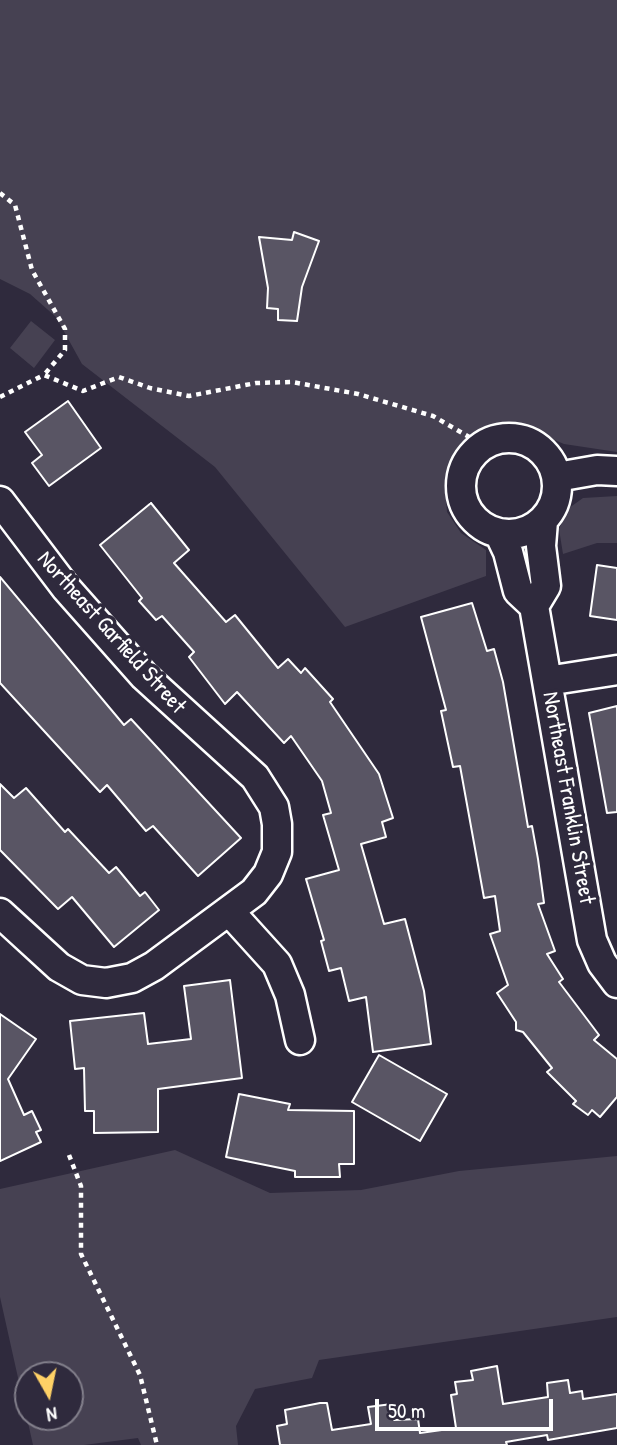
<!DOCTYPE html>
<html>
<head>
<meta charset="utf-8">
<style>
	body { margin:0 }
	#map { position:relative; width:617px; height:1445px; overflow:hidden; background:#2f2a3d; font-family:"Patrick Hand",sans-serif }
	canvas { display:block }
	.north { position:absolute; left:14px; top:1361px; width:70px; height:70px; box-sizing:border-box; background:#2f2a3d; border:2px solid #827f8b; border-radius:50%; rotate:171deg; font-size:19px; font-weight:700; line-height:28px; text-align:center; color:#fff }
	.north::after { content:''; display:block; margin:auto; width:24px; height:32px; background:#ffd166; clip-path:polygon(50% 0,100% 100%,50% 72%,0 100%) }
	.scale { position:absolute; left:375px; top:1399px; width:178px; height:32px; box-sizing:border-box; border:4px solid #fff; border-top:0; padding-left:9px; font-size:21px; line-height:24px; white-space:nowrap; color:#fff; -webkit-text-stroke:5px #2f2a3d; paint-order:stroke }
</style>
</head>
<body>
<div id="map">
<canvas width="617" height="1445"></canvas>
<div class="north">N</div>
<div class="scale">50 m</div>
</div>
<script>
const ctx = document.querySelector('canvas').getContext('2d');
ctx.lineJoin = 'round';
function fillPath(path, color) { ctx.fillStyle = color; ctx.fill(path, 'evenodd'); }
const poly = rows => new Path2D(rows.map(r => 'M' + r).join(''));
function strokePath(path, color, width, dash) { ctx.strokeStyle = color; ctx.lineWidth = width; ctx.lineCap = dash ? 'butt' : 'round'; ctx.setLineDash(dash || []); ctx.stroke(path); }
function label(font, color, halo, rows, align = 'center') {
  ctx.font = font + ' "Patrick Hand",sans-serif'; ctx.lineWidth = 7; ctx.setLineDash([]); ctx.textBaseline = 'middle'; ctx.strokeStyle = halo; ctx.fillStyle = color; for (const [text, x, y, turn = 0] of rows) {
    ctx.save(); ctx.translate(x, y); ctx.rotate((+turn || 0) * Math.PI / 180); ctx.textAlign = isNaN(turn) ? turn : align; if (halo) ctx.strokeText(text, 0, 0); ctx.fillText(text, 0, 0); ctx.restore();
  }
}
fillPath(poly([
	[0,0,617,0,617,452,564,444,517,424,494,428,466,441,453,458,445,486,447,512,461,533,486,550,486,576,345,627,215,467,82,364,56,317,30,294,0,279],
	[31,321,55,340,34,368,10,348],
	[617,496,617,543,597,543,563,554,559,529,569,508,583,498],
	[175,1150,270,1193,361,1190,459,1171,617,1156,617,1317,319,1360,312,1378,255,1389,236,1426,238,1445,141,1445,138,1438,84,1445,33,1445,0,1297,0,1189],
	[28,1375,70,1375,70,1417,28,1417]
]), '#464152');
const building = poly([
	[294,232,319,241,302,287,297,321,278,320,278,309,267,308,268,288,259,237,292,240,294,232],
	[68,401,101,448,49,486,32,463,42,455,25,432,68,401],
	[151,503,189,550,174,563,226,622,235,615,278,668,288,659,301,673,305,668,333,699,330,702,379,774,393,818,382,822,386,837,361,844,384,924,405,919,424,991,431,1044,373,1052,366,997,349,1001,341,968,329,971,321,941,324,940,306,879,339,870,323,815,331,813,322,781,291,736,284,743,237,692,225,704,189,657,194,652,162,616,156,620,139,601,142,598,100,545,151,503],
	[597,565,617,568,617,620,590,616,597,565],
	[0,577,124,725,131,719,241,838,198,876,153,826,146,831,107,785,100,792,0,683,0,577],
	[472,603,487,651,494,649,503,682,528,827,532,826,538,859,544,903,538,904,555,951,547,954,563,979,559,982,599,1035,594,1040,617,1059,617,1097,600,1117,592,1110,588,1115,573,1104,576,1101,547,1072,552,1068,523,1032,516,1030,516,1022,497,993,508,985,490,934,500,931,495,896,484,898,460,766,453,767,441,711,446,710,421,617,472,603],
	[617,706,617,812,607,813,589,713,617,706],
	[0,784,14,798,26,788,65,832,68,829,109,873,116,867,140,896,145,892,159,910,114,947,72,897,58,909,0,850,0,784],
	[230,980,242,1078,158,1089,158,1132,94,1133,94,1111,85,1111,84,1068,75,1069,70,1021,144,1013,148,1044,191,1039,184,986,230,980],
	[0,1014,36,1039,8,1079,24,1115,32,1111,41,1130,36,1132,41,1142,0,1161,0,1014],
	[379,1055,447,1094,420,1141,352,1102,379,1055],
	[239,1094,290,1104,288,1110,354,1111,354,1164,339,1164,340,1177,295,1177,295,1171,226,1157,239,1094],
	[497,1366,503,1404,548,1397,547,1383,568,1380,570,1393,582,1391,583,1399,617,1394,617,1428,548,1440,547,1435,506,1442,507,1445,280,1445,277,1426,287,1424,285,1410,320,1403,327,1403,332,1430,371,1424,368,1407,392,1404,394,1420,418,1419,420,1433,456,1428,451,1395,457,1394,455,1382,473,1380,471,1371,497,1366]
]);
fillPath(building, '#595564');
strokePath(building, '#fff', 2);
const minor = poly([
	'461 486a48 48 0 1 1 96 0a48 48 0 1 1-96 0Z',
	[557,477,597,470,617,471],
	[0,501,66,588,144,676,255,777,274,807,277,824,277,852,268,874,254,892,154,966,132,978,106,983,82,980,59,967,0,913],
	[499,533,508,552,518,591,534,606,592,940,602,963,617,983],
	[534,606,546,586,541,546,543,521],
	[547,681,617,670],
	[229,911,277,964,290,995,300,1040]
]);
strokePath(minor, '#fff', 33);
strokePath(poly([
	[0,193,15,205,32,270,65,329,65,350,44,375],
	[0,397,44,375,83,391,119,377,150,388,189,396,256,383,292,382,358,394,433,416,483,445],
	[69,1155,81,1186,81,1254,140,1375,157,1445]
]), '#fff', 4.5, [5, 5]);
strokePath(minor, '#2f2a3d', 28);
label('23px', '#fff', '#2f2a3d', [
	["Northeast Garfield Street",111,633,48],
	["Northeast Franklin Street",568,798,80]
]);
</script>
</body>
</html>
